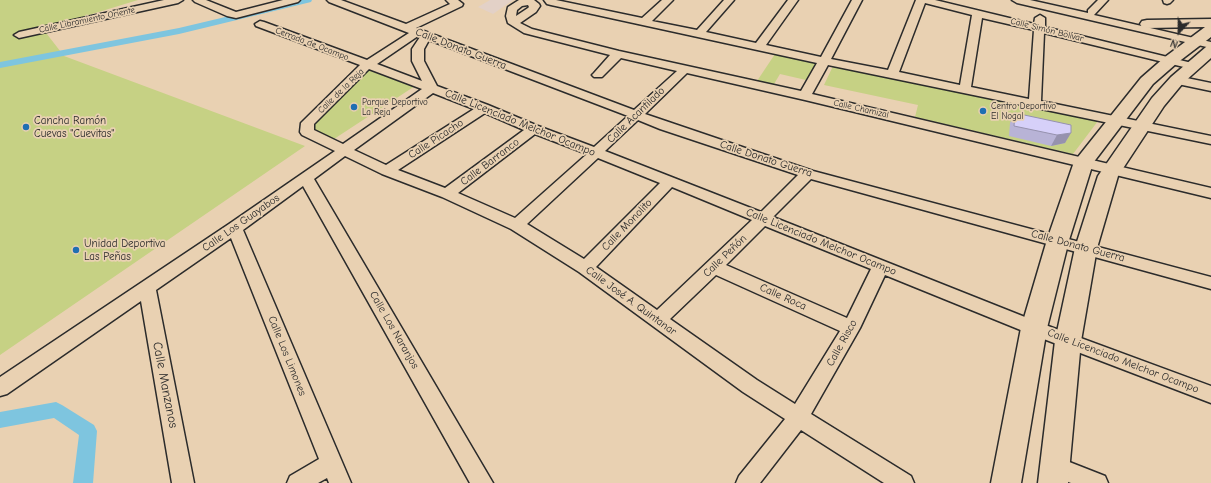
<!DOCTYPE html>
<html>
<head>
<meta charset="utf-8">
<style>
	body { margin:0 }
	#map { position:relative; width:1211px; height:483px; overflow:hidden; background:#e9d1b2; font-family:"Comic Neue",sans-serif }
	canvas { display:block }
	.north { position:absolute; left:1159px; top:12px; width:40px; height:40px; -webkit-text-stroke:3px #e9d1b2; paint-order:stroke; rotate:202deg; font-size:11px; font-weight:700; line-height:16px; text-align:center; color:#2b2b2b }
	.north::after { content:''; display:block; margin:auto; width:14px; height:18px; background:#2b2b2b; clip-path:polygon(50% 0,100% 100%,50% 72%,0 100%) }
</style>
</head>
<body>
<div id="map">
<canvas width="1211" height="483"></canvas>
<div class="north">N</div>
</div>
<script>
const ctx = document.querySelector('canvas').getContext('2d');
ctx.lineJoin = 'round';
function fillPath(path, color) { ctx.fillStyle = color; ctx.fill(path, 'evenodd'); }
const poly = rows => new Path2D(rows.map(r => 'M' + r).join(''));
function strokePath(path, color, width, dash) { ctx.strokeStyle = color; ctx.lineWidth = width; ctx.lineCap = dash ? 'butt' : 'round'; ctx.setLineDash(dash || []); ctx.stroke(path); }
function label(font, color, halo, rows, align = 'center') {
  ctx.font = font + ' "Comic Neue",sans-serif'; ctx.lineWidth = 3.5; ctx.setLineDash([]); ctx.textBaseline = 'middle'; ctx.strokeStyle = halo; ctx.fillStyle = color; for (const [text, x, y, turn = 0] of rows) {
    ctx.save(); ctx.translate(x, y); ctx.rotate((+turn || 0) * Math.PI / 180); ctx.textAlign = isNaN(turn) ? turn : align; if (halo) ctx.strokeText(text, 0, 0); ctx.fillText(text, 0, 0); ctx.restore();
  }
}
fillPath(poly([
	[490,0,513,0,493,14,478,7]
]), '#e3d1c7');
fillPath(poly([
	[0,0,138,0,43,29,64,56,305,146,0,355],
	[775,54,816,63,806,80,780,74,774,84,757,81],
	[833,66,1098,121,1073,154,915,117,918,105,824,85],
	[361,68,415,86,334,139,305,128]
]), '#c6d184');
fillPath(poly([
	[297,0,312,0,311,2,179,34,0,68,0,62,179,28,297,0],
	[56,402,62,405,94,425,97,431,93,483,73,483,79,435,54,418,0,428,0,412,56,402]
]), '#7ec5df');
const street = poly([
	[164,0,183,0,178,3,19,38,14,35,19,32,164,0],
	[193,0,206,0,236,12,283,0,300,0,298,2,236,18,227,16,195,2,193,0],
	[327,0,341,0,406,24,450,4,446,0,458,0,463,4,462,6,416,28,634,110,677,71,621,58,602,77,594,77,592,75,594,73,610,55,524,33,508,23,506,16,508,7,519,0,534,0,539,4,540,6,536,12,520,23,532,29,619,51,801,91,817,63,551,5,547,4,544,0,556,0,642,18,662,0,673,0,652,21,697,30,724,0,734,0,706,32,756,43,788,0,798,0,766,45,821,57,852,0,862,0,831,59,888,70,916,0,935,0,1034,24,1035,18,1040,15,1045,18,1045,27,1196,64,1198,66,1196,68,1192,69,1044,33,1041,101,1211,136,1211,144,828,65,812,94,1211,188,1211,198,805,100,687,73,645,114,813,171,1211,277,1211,289,811,179,773,217,1040,323,1211,386,1211,403,1028,333,885,275,860,328,811,414,911,476,914,483,884,483,801,430,760,483,736,483,739,476,785,419,743,392,579,272,511,229,442,197,382,174,345,156,314,179,493,483,470,483,303,186,243,230,351,483,329,483,327,478,318,483,287,483,290,476,319,459,231,238,156,290,194,483,172,483,141,301,7,394,0,396,0,377,229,224,335,151,302,135,300,132,301,123,360,65,256,26,255,24,260,21,264,22,367,60,409,33,329,2,327,0],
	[925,3,972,15,960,85,899,72,925,3],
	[528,5,529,7,528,8,516,16,517,10,522,6,528,5],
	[982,18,1034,30,1029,99,971,87,982,18],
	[418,36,420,37,412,49,412,61,422,81,377,64,418,36],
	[429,40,628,116,594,147,538,126,488,105,437,86,424,61,424,49,429,40],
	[369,69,422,89,343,144,314,130,314,124,369,69],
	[433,93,474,109,386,165,354,150,433,93],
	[485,113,524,130,445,188,398,170,485,113],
	[638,120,660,129,798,175,761,212,605,151,638,120],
	[535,134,587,154,515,218,458,193,535,134],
	[598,158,660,183,584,259,527,224,598,158],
	[672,187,752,220,657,310,596,267,672,187],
	[765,226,871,269,847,318,726,265,765,226],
	[716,275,840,331,795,404,757,380,670,319,716,275],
	[1012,0,1030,0,1088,13,1088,10,1098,0,1108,0,1094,15,1211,42,1211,48,1017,3,1012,0],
	[1163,0,1173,0,1170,3,1167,4,1164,3,1163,0],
	[1177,76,1211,83,1211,91,1173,83,1171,80,1173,77,1177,76],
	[1054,456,1105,476,1108,483,1071,483,1046,473,1043,466,1046,459,1054,456]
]);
const secondary = poly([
	[1211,19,1211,37,1177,63,1153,84,1093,163,1069,240,1047,328,1021,483,991,483,1021,328,1047,240,1074,162,1141,78,1165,57,1205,27,1147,28,1142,27,1140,24,1142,21,1147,20,1211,19],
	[1211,45,1211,58,1183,83,1164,106,1118,176,1097,248,1081,341,1068,483,1038,483,1055,341,1075,248,1098,176,1152,98,1171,77,1206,47,1211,45]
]);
strokePath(street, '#2b2b2b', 3);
strokePath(secondary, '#2b2b2b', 3);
fillPath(street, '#e9d1b2');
fillPath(secondary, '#e9d1b2');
fillPath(poly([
	[1015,113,1071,125,1065,143,1051,146,1009,136,1010,123]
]), '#b8b3d6');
fillPath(poly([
	[1071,133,1065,143,1051,146,1057,135]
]), '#9692ae');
const building = poly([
	[1015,113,1071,125,1071,133,1057,135,1014,126,1015,113]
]);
fillPath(building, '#d6d0f9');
strokePath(building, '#9692ae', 1);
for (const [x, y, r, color] of [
	[354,107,4,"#1f6fb2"],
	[983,111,4,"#1f6fb2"],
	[26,127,4,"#1f6fb2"],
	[76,250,4,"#1f6fb2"]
]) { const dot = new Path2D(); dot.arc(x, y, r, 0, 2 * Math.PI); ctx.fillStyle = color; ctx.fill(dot); strokePath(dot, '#e9d1b2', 1.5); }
label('9px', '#2b2b2b', '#e9d1b2', [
	["Calle Libramiento Oriente",87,20,-12],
	["Calle Simón Bolívar",1047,30,14],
	["Cerrada de Ocampo",312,44,21],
	["Calle de la Reja",341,91,-44],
	["Calle Chamizal",861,109,13]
]);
label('9px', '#2b2b2b', '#e9d1b2', [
	["Parque Deportivo",362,102],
	["La Reja",362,112],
	["Centro Deportivo",991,106],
	["El Nogal",991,116]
], 'left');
label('11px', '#2b2b2b', '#e9d1b2', [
	["Calle Donato Guerra",461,49,21],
	["Calle Acantilado",636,115,-44],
	["Calle Licenciado Melchor Ocampo",520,123,22],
	["Calle Picacho",436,139,-33],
	["Calle Donato Guerra",766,159,18],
	["Calle Barranco",490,162,-37],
	["Calle Los Guayabos",241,223,-35],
	["Calle Monolito",627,225,-46],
	["Calle Licenciado Melchor Ocampo",821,242,22],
	["Calle Donato Guerra",1078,246,15],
	["Calle Peñón",725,256,-44],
	["Calle Roca",783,297,24],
	["Calle José A. Quintanar",631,301,36],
	["Calle Los Naranjos",394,330,60],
	["Calle Risco",842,343,-61],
	["Calle Los Limones",287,356,68],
	["Calle Licenciado Melchor Ocampo",1123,361,21]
]);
label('11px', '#2b2b2b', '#e9d1b2', [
	["Cancha Ramón",34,121],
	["Cuevas \"Cuevitas\"",34,134],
	["Unidad Deportiva",84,244],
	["Las Peñas",84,257]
], 'left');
label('13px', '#2b2b2b', '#e9d1b2', [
	["Calle Manzanos",165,385,79]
]);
</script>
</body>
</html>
